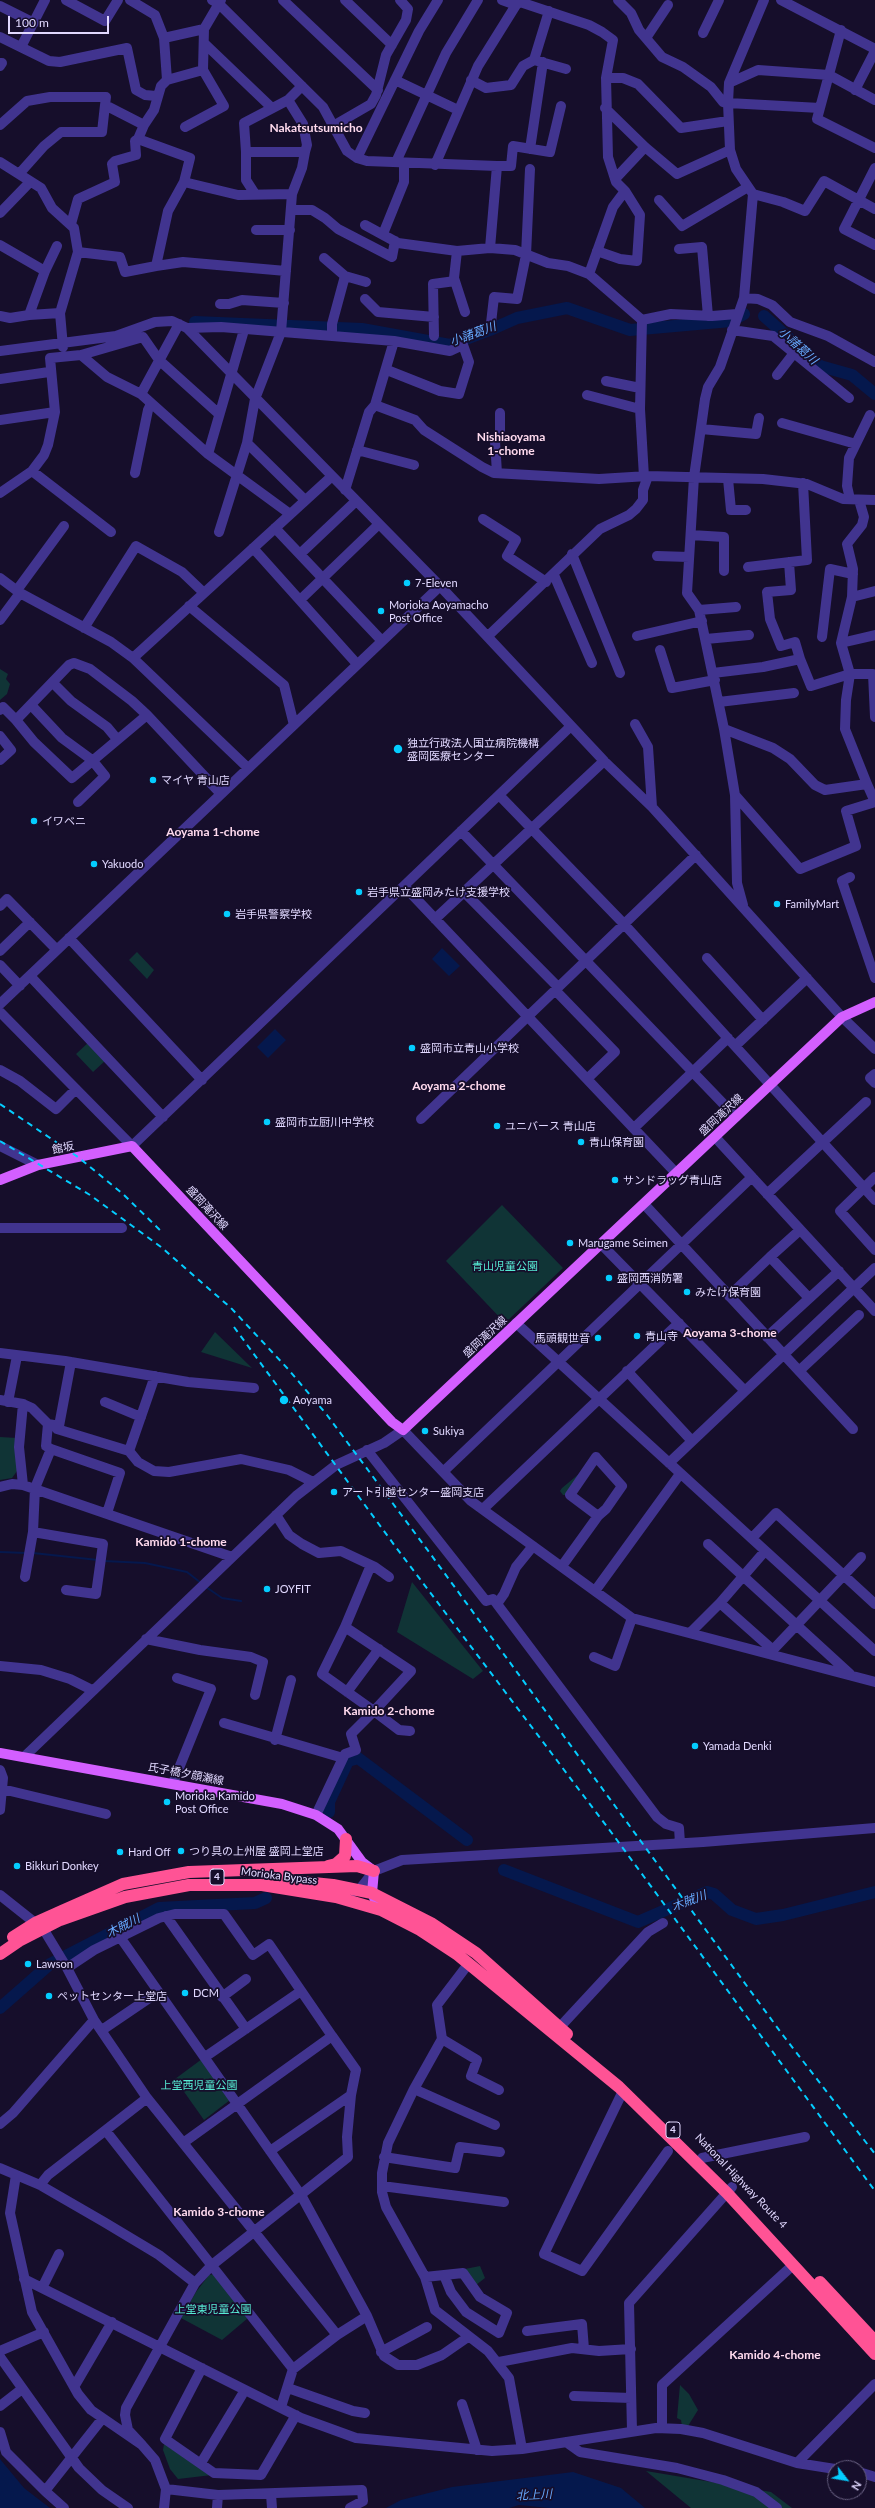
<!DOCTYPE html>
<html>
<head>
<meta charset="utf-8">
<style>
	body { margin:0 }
	#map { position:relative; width:875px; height:2508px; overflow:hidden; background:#160e2b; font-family:Lato,sans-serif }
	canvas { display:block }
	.north { position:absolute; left:827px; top:2460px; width:40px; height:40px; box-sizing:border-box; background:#160e2b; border:1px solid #675f80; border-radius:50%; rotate:121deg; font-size:11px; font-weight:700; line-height:16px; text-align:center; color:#e1d8ff }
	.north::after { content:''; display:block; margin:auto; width:14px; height:18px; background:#04cdff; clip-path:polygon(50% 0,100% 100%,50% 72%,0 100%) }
	.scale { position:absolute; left:8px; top:16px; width:101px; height:18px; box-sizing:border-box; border:2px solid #e1d8ff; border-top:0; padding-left:5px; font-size:12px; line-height:14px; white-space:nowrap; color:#e1d8ff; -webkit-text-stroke:3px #160e2b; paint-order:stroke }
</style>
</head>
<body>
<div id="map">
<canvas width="875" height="2508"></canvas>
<div class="north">N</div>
<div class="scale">100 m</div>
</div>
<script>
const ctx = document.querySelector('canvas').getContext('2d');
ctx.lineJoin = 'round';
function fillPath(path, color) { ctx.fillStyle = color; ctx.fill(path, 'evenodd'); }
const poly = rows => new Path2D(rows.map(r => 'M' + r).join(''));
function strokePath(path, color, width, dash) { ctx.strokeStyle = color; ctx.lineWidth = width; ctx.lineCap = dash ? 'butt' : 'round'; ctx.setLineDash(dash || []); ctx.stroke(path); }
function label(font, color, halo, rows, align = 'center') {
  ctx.font = font + ' Lato,"Noto Sans JP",sans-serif'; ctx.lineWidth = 3.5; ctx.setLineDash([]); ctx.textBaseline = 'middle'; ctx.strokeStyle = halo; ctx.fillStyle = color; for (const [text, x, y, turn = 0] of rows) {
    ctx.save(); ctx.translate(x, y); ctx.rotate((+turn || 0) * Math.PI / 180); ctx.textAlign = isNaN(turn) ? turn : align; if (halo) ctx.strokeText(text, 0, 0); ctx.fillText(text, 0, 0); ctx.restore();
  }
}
fillPath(poly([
	[0,669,8,674,6,679,10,684,7,694,0,700],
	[137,952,154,970,147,979,129,960],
	[90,1041,106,1060,93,1072,76,1054],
	[502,1205,563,1268,505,1323,446,1261],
	[215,1332,252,1368,201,1352],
	[0,1437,17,1438,17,1471,12,1478,0,1480],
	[586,1468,567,1495,563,1495,560,1491,562,1488],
	[412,1582,483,1671,473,1679,397,1632],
	[202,2059,230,2100,204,2120,175,2079],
	[480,2266,485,2278,476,2285,465,2269],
	[215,2274,248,2318,222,2340,181,2318,196,2292,209,2275],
	[680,2385,689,2394,698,2410,688,2426,682,2426,681,2420,677,2418],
	[164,2444,212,2475,178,2479,170,2469,163,2450],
	[646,2471,771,2492,792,2508,691,2508]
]), '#103436');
fillPath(poly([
	[442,948,460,966,449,976,432,959],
	[275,1029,286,1040,268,1058,257,1047],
	[0,2459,24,2488,50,2508,0,2508],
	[573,2472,621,2488,645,2508,549,2508,519,2505,509,2508,386,2508,401,2500,452,2487]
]), '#05184d');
strokePath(poly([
	[0,1552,26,1553],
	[33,1553,98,1560],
	[104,1561,145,1563,187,1572,201,1583],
	[206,1587,222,1598,241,1601]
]), '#05184d', 2);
strokePath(poly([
	[764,316,820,366,852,375,875,394],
	[195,322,362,329,450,345,490,330,517,318,567,308,630,330,731,321,744,314],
	[329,1812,329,1802,348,1761,358,1758,467,1840],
	[504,1870,638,1922,707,1892,714,1894,732,1910,756,1919,783,1915,875,1892],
	[0,2008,50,1964,159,1908,255,1903,266,1898]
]), '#05184d', 12);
strokePath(poly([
	[66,0,105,21,118,0],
	[130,0,155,15,164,38,167,80],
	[212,0,218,3,323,107,347,151,357,158,367,161,497,166,490,248,515,250,548,263,568,266,589,274,642,320,671,314,712,316,737,314],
	[221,0,204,29,203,70,167,80,161,86,154,110,144,125,138,139,190,158,184,182,238,195,292,194],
	[283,0,378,90],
	[345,0,392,45],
	[502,0,516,5],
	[618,0,631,13,639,30,662,57,683,67,711,87,723,102,728,103,730,150,736,169,753,194,744,298,720,367,708,387,705,399,694,477,687,593,699,610,724,729,735,795,737,883,743,905],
	[764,0,729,83,728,103,820,108],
	[781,0,875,49],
	[0,6,34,23],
	[549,11,534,60,566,69],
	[841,30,817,119,875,148],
	[703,33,719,0],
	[0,37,49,61,60,62,127,48,136,90,145,95,156,96],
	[164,38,204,29],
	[646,38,668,5],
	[204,43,272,108],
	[21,47,45,0],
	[0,63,2,63,0,66],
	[606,78,623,78,638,84,681,128,728,121],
	[395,80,458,110],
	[471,80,486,88,511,85,523,66,534,60],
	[729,83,758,70,829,75,875,100],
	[302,86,288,100,303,124,307,145,305,152],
	[855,90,875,51],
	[605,108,645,147,677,174,730,150],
	[0,125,27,101,50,97,106,97,105,105,144,125],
	[333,126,371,104,376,95,386,55,406,20,408,9,400,0],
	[185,127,224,106,203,70],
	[530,149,543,62],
	[246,152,244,123,288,100],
	[357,158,419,31,438,0],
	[0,162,41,188,52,208,74,228,78,252,60,313,63,347],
	[396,162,446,53,478,0],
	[435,165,478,66,516,5,520,2,589,25,602,32,613,40,606,78,608,157,616,182,625,191,613,207,589,274],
	[497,166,511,166,513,146,550,152,561,106],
	[875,168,844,229,875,245],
	[19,174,44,146,61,132,102,132,105,105],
	[615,179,645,147],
	[753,194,783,202,805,211,824,181,875,209],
	[659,200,682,226,748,187],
	[291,210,312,210,325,218,338,229,392,257,395,241],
	[0,213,30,182],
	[71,224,78,199,115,182,112,164,115,161,136,155,135,141,138,139],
	[365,225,398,243,457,251,490,248],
	[256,230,290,230],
	[383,234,404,182,404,163],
	[0,245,45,271,29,315,10,318,0,316],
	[679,249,702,247,708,316],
	[457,251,454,278,465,312],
	[597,251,620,259,637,261,640,215,625,191],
	[78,252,120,257,125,272,156,266,168,211,184,182],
	[324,258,345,276,332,324,332,336],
	[156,266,183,262,286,271],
	[839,269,875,289],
	[45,271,57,246],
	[345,276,366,282],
	[744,298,758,299,772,305,790,322,828,336,875,362],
	[365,299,378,312,434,317],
	[220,304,229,304,242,300,284,303],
	[29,315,60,313],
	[491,323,494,297,517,299,526,255,530,169],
	[187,328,221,327,394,341,375,405,369,412,345,490],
	[732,330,773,336,849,398],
	[434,336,433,284,455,281],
	[0,351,116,336,155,322,172,321,187,328,440,586,604,761,652,807,842,1017,875,1049],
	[81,355,143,337,159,360,219,414],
	[387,370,440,391,459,394,469,362,463,345,450,351,394,341],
	[777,375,794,353],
	[0,379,49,372],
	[606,381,640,388],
	[141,394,179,324],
	[587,395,640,409,644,477],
	[375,405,415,420,424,430,482,467,494,473,599,479,648,476,763,479,807,484,843,499,875,500],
	[640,409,642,320],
	[0,420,55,412],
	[782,423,856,444],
	[701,429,756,434,759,418],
	[247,443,305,500],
	[357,450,414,465],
	[208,454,244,330],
	[32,471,111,532],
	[135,473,148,410,151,404],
	[497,473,495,441,500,436,500,413],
	[728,479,731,510,746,510],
	[0,493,32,471,44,455,48,445,55,412,50,358,81,355,107,377,141,394,208,454,290,514],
	[850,499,847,486,849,458,870,415],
	[859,500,864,517,862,525,847,544,853,569,852,597,841,643,850,674,873,674,875,717],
	[483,519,516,540,507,556,546,582],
	[275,528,382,641],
	[219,532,247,443,255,399,281,332,292,194,302,168,305,152,246,152,246,180,255,194],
	[691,535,724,537,724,571],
	[253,548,357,664],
	[300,554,356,501],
	[572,554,620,673],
	[657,556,689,557],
	[748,567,807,560,803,483],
	[554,575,592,663],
	[0,578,20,593,111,642,133,658,248,768],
	[17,590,64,526],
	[852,597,875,591],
	[300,600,379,524],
	[189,606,284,685,294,725],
	[699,610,736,607],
	[0,620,20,593],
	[84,628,136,546,182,572,204,593],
	[488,636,600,529,629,515,636,509,643,500,643,490,648,476],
	[637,636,702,621],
	[822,637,830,569,853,574],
	[706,639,749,635],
	[841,643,875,635],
	[660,650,672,688,715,680],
	[133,658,331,477],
	[800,659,811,686,850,674,846,700,845,729,867,784],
	[713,673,763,667,800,659,795,642,781,646,770,619,767,592,791,590,789,562],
	[53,683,71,701,107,727,117,739],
	[719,702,794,693],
	[32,706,62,738,92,760,105,776,78,802],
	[0,710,3,707,16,720],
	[147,715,72,778,34,742,16,720,69,665,74,663,90,669,132,701,147,715,221,794],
	[635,724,648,747,652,807],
	[724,729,773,748,790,759,815,785,825,790,867,784,875,802],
	[0,736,11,750,0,760],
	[499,795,624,924,875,1200],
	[735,795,800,869,856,846,846,811,875,802],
	[461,831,736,1117],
	[850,877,842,881,875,978],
	[404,886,676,1173],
	[464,892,558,987],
	[0,906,7,899,57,950],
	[435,919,604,761],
	[69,938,202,1080],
	[0,951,30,922],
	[707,958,763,1020],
	[0,965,20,986],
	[30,976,163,1117],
	[555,990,615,1052,587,1079],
	[0,1004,440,586],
	[0,1012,132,1146,571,726],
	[735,1046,807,978],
	[0,1070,20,1081,56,1109,76,1089],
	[875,1074,870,1078,875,1083],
	[421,1119,696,855],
	[634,1128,728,1038],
	[715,1137,875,1311],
	[0,1146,38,1165],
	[875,1177,840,1211,875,1250],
	[767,1194,866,1102],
	[644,1204,853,1429],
	[0,1228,122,1228],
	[601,1244,745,1391],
	[770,1257,800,1230],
	[729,1296,770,1257,809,1298],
	[516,1323,875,1651],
	[767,1337,839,1271],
	[0,1353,65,1361,188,1382,254,1388],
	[627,1371,692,1441],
	[799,1371,859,1315],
	[0,1400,23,1404,19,1447,23,1485],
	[8,1402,17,1356],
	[105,1402,141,1417],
	[23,1404,32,1408,48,1424,59,1426,57,1429,129,1451,138,1462,154,1471,169,1472,241,1459,289,1470,313,1482],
	[48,1424,46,1446,51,1449],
	[59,1426,71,1362],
	[367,1450,486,1601,493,1599,497,1604,657,1817,666,1824,679,1828,680,1843],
	[129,1451,155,1376],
	[669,1463,875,1268],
	[444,1471,752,1177],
	[0,1487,12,1484,23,1485,232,1557],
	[483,1509,679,1323],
	[276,1515,289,1535,302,1544,319,1553,341,1551,375,1567,389,1577],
	[33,1532,103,1544,96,1594,66,1590],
	[752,1538,776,1513,875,1604],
	[708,1544,850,1674],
	[562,1566,598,1516,570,1495,596,1457,622,1486,606,1509,598,1516],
	[25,1577,33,1532,35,1488,51,1449,120,1473,107,1513],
	[595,1591,680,1474],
	[720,1603,765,1551],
	[497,1604,504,1594,516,1567,533,1546],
	[345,1627,411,1671,374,1711,322,1674,345,1627,371,1565],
	[690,1633,720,1603,773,1650],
	[146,1639,200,1650,251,1657,263,1662,255,1695],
	[769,1654,861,1557],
	[594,1657,615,1666,632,1618],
	[0,1666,41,1670,70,1679,92,1690],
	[347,1692,379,1649],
	[224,1723,343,1758],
	[275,1740,291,1680],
	[24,1757,296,1496,336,1465,384,1443,403,1430,471,1501,632,1618,875,1682],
	[0,1770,3,1778,0,1810],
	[173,1783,211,1689,177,1678],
	[2,1789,106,1814],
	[316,1815,343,1758,345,1754,356,1750,351,1734,374,1711,399,1730,410,1731],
	[353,1892,359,1890,374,1871,402,1860,703,1842,875,1828],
	[0,1895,44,1930,67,1968,94,2020,147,2098,337,2335],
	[166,1916,246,2029],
	[120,1937,301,2195,367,2316,384,2356,398,2365,417,2365,442,2355,468,2337],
	[469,1963,437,2005,442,2039,414,2089,388,2143,382,2173,382,2192,386,2207,425,2277,435,2310,488,2351,509,2378,522,2449],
	[67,1968,94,1950,159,1918,175,1914,224,1914,253,1955,269,1944,332,2036,183,2143],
	[222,1997,246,1979],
	[559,2028,648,1932,663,1923],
	[102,2030,158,1992],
	[442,2039,477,2060,471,2076,499,2090],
	[205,2057,301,1991],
	[414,2089,495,2125],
	[623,2091,544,2254,582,2271,668,2151],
	[0,2124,13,2113,94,2020],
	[106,2131,293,2369,281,2407],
	[270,2151,351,2095],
	[384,2157,455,2168,460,2147,500,2152],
	[702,2158,805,2137],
	[0,2168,40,2185,104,2222,159,2255,195,2283],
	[16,2175,10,2213,32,2312,78,2394,91,2410,142,2445,155,2460,166,2489,164,2508],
	[40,2185,48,2175,147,2098],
	[382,2186,504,2202],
	[425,2277,463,2273,480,2297,507,2313,499,2333,466,2312,451,2292,444,2275],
	[24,2279,301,2418,356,2438,492,2451,522,2449,656,2428,681,2429,703,2433,797,2463,835,2469],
	[42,2288,59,2254],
	[527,2331,582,2324,584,2349],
	[0,2351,44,2332],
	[381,2352,427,2327],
	[0,2357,79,2468,102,2490,128,2508],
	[499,2362,572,2348,599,2351,631,2349],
	[202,2368,165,2439,214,2473,261,2475,296,2415],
	[293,2369,337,2335,367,2316],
	[74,2387,112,2322],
	[288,2388,353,2411,365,2413],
	[574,2396,631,2398],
	[462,2404,477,2450],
	[0,2406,22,2389],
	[662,2428,662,2385,793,2265],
	[632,2431,629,2303,732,2187],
	[0,2432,6,2452,45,2491],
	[566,2442,580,2452,677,2468,723,2480,756,2492,777,2508],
	[142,2445,128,2430,125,2415,126,2408,195,2283,212,2265,348,2157,347,2137,351,2095,356,2070,332,2036],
	[201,2463,245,2390],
	[797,2463,875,2384],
	[859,2472,875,2477],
	[166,2489,218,2495,362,2490,363,2501,350,2508],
	[271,2494,272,2508],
	[64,2508,45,2491,102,2419],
	[217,2508,218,2495]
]), '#41348f', 10);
strokePath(poly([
	[0,1180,38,1165,132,1146,392,1422,403,1430,842,1017,875,1002],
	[0,1753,282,1804,316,1815,338,1829,362,1862,374,1871,372,1893,375,1900]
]), '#d35fff', 10);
strokePath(poly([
	[328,1866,336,1864,345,1856,346,1839],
	[274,1879,333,1885,372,1893,431,1923,476,1953,567,2034],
	[64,1910,123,1884,189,1872,357,1866,374,1871],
	[13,1937,35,1923,64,1910],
	[0,1954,19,1941,60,1920,125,1897,189,1885,262,1885,336,1897,381,1910,420,1930,458,1955,619,2087,727,2193,875,2354],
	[820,2282,875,2341]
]), '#ff5395', 12);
strokePath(poly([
	[0,1104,78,1157,123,1194,163,1233],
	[0,1141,90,1195,161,1247,231,1308,288,1369,327,1415,429,1552,782,2034,875,2154],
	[234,1327,395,1546,614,1836,875,2191]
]), '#04cdff', 2, [6, 5]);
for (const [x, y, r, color] of [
	[407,583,4,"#04cdff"],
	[381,611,4,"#04cdff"],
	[398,749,5,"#04cdff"],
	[153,780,4,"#04cdff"],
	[34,821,4,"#04cdff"],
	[94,864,4,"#04cdff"],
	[359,892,4,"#04cdff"],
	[777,904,4,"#04cdff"],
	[227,914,4,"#04cdff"],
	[412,1048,4,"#04cdff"],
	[267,1122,4,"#04cdff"],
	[497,1126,4,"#04cdff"],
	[581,1142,4,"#04cdff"],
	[615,1180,4,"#04cdff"],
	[570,1243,4,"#04cdff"],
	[609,1278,4,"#04cdff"],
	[687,1292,4,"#04cdff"],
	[637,1336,4,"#04cdff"],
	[598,1338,4,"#04cdff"],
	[284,1400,5,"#04cdff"],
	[425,1431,4,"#04cdff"],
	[334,1492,4,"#04cdff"],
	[267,1589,4,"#04cdff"],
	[695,1746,4,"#04cdff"],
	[167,1802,4,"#04cdff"],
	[181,1851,4,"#04cdff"],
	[120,1852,4,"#04cdff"],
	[17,1866,4,"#04cdff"],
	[28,1964,4,"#04cdff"],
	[185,1993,4,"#04cdff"],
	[49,1996,4,"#04cdff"]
]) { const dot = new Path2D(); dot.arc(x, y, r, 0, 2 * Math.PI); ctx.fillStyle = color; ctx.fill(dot); strokePath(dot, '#160e2b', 1.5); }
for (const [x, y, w] of [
	[217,1877,14],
	[673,2130,14]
]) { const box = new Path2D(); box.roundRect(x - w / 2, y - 8, w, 16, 3); ctx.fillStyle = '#160e2b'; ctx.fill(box); strokePath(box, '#e1d8ff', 1); }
label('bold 10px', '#e1d8ff', null, [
	["4",217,1877],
	["4",673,2130]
]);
label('11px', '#e1d8ff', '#160e2b', [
	["7-Eleven",415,583],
	["Morioka Aoyamacho",389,605],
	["Post Office",389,618],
	["独立行政法人国立病院機構",407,743],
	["盛岡医療センター",407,756],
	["マイヤ 青山店",161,780],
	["イワベニ",42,821],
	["Yakuodo",102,864],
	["岩手県立盛岡みたけ支援学校",367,892],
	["FamilyMart",785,904],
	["岩手県警察学校",235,914],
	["盛岡市立青山小学校",420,1048],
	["盛岡市立厨川中学校",275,1122],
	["ユニバース 青山店",505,1126],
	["青山保育園",589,1142],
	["サンドラッグ青山店",623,1180],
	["Marugame Seimen",578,1243],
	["盛岡西消防署",617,1278],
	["みたけ保育園",695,1292],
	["青山寺",645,1336],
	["馬頭観世音",590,1338,"right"],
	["Aoyama",293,1400],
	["Sukiya",433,1431],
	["アート引越センター盛岡支店",342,1492],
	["JOYFIT",275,1589],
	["Yamada Denki",703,1746],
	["Morioka Kamido",175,1796],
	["Post Office",175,1809],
	["つり具の上州屋 盛岡上堂店",189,1851],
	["Hard Off",128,1852],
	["Bikkuri Donkey",25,1866],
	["Lawson",36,1964],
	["DCM",193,1993],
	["ペットセンター上堂店",57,1996]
], 'left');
label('11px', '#e1d8ff', '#160e2b', [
	["盛岡滝沢線",721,1115,-43],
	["館坂",63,1148,-12],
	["盛岡滝沢線",207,1208,47],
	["盛岡滝沢線",485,1337,-43],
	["氏子橋夕顔瀬線",186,1774,11],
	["Morioka Bypass",279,1876,7],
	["National Highway Route 4",741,2181,46]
]);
label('11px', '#57ecd5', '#160e2b', [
	["青山児童公園",505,1266],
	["上堂西児童公園",199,2085],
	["上堂東児童公園",213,2309]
]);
label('bold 12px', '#ffdaee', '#160e2b', [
	["Nakatsutsumicho",316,128],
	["Nishiaoyama",511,437],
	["1-chome",511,451],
	["Aoyama 1-chome",213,832],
	["Aoyama 2-chome",459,1086],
	["Aoyama 3-chome",730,1333],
	["Kamido 1-chome",181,1542],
	["Kamido 2-chome",389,1711],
	["Kamido 3-chome",219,2212],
	["Kamido 4-chome",775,2355]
]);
label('italic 12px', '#66a9ff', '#160e2b', [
	["小諸葛川",473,334,-20],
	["小諸葛川",798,346,42],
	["木賊川",689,1901,-21],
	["木賊川",123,1926,-27],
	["北上川",534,2495,-3]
]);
</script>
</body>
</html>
